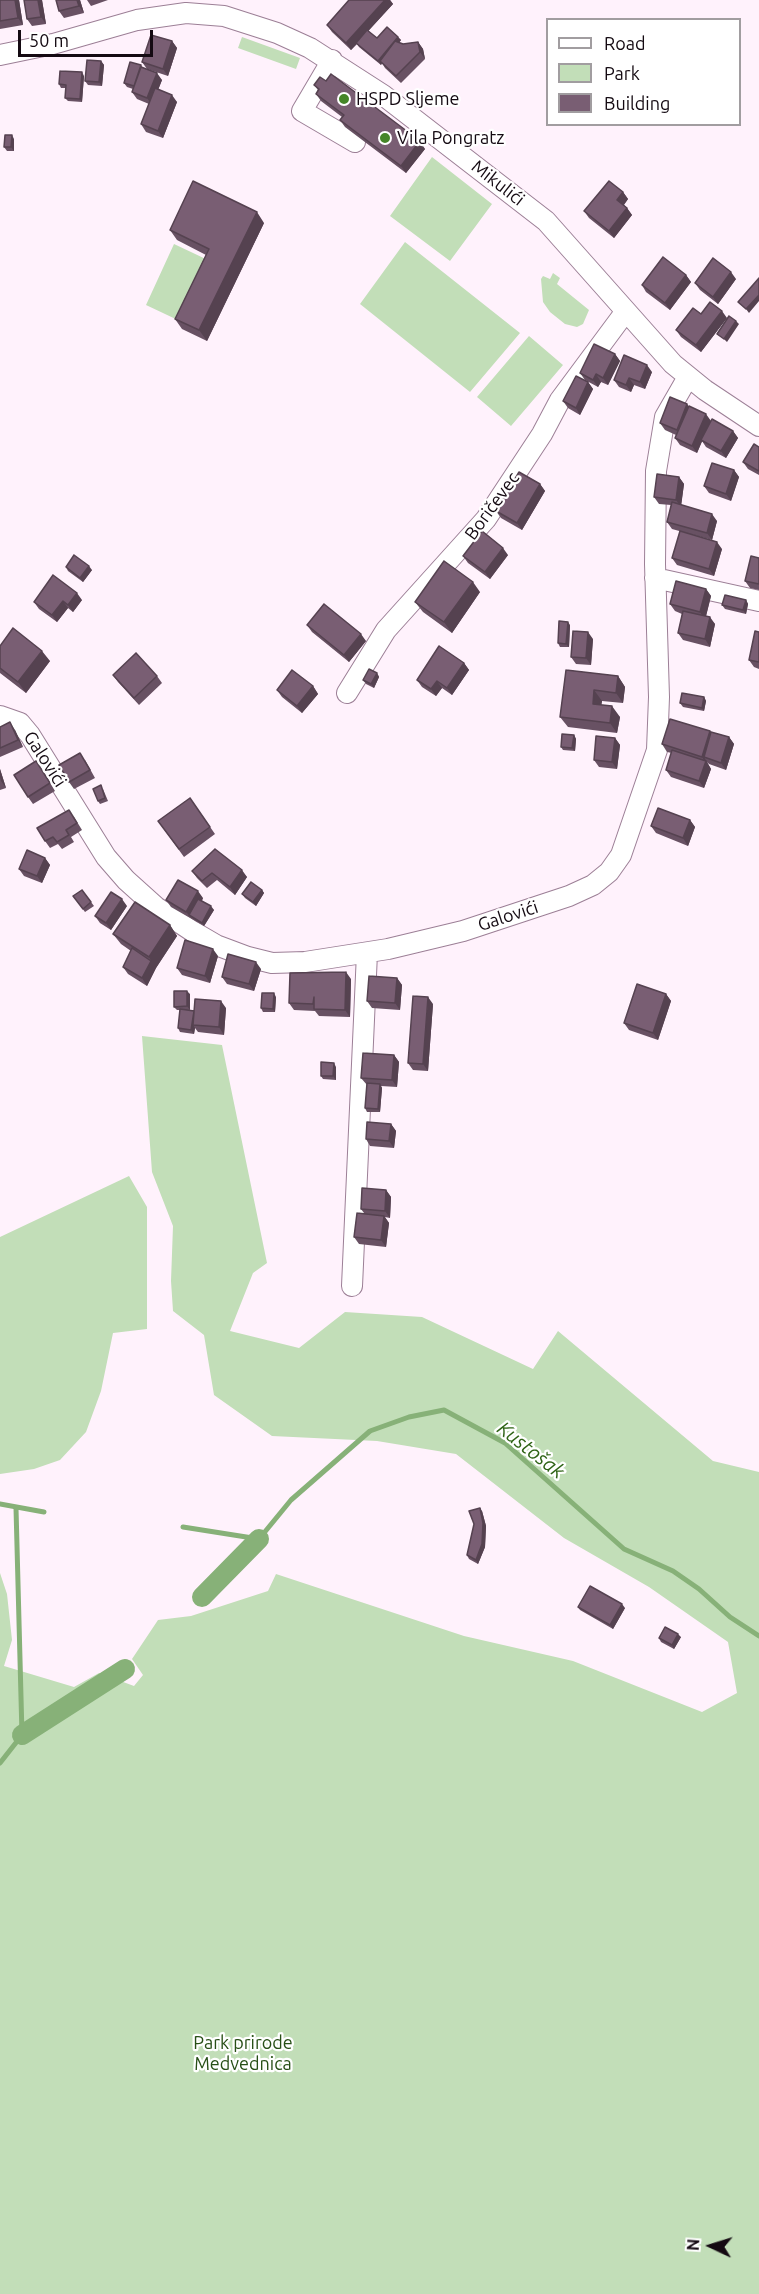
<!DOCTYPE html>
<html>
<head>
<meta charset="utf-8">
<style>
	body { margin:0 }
	#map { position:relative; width:759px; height:2294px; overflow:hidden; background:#fff2fc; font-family:Ubuntu,sans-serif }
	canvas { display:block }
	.legend { position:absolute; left:546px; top:18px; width:195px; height:108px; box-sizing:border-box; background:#fff; border:2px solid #a19da0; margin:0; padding:8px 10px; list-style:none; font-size:18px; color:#140a12 }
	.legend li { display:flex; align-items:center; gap:12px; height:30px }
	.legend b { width:30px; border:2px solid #a19da0 }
	.north { position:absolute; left:681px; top:2216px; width:60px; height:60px; -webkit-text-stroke:4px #fff; paint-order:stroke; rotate:274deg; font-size:16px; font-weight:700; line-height:24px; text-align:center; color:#140a12 }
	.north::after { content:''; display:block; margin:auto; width:21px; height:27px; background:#140a12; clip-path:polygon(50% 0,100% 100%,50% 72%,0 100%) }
	.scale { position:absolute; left:18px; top:30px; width:135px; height:27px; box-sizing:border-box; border:3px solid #140a12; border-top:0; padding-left:8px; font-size:18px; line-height:21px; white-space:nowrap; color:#140a12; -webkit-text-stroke:4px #fff; paint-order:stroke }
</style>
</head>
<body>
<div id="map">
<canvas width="759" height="2294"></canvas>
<ul class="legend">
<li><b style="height:8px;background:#fff"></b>Road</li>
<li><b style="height:16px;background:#c2deb8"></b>Park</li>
<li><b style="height:16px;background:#795e73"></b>Building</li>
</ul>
<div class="north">N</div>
<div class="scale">50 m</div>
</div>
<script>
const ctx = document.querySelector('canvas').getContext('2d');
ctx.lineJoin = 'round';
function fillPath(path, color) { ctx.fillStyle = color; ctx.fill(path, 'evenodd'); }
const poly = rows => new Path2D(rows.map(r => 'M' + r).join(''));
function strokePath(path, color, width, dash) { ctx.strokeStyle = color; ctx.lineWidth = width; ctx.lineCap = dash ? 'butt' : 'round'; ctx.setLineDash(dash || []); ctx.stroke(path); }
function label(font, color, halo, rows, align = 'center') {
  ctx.font = font + ' Ubuntu,sans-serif'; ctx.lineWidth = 4.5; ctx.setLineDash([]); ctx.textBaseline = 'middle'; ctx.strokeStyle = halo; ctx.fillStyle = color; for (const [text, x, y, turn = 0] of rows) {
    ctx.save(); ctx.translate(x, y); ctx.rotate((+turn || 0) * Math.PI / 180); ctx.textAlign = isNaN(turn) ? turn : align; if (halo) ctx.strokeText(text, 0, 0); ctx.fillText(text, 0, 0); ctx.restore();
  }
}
fillPath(poly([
	[242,37,300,58,296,69,238,48],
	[432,157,492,204,450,261,390,216],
	[405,242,520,333,470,392,360,304],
	[174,244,210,261,182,322,146,305],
	[553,273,560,278,557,284,589,310,583,324,577,327,565,324,550,312,543,302,541,279,543,276,550,279],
	[529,336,563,365,511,426,477,397],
	[142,1036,222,1045,267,1263,253,1273,230,1331,299,1348,345,1312,422,1317,533,1369,558,1331,713,1461,759,1472,759,2294,0,2294,0,1573,7,1594,12,1640,4,1666,74,1687,99,1673,134,1686,143,1675,132,1659,158,1620,191,1616,268,1591,276,1574,464,1636,573,1661,702,1712,737,1693,728,1642,649,1587,564,1538,456,1454,377,1441,272,1436,214,1395,204,1335,173,1311,171,1281,173,1226,152,1172],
	[129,1176,147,1207,147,1329,113,1333,101,1391,86,1432,60,1460,34,1469,0,1474,0,1237]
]), '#c2deb8');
strokePath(poly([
	[0,1504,44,1512],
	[183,1527,259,1539,291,1500,370,1431,409,1417,444,1410,505,1443,624,1549,673,1571,699,1589,730,1617,759,1636],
	[0,1763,22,1735,16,1508]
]), '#87b178', 5);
strokePath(poly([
	[202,1597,259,1539],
	[22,1735,125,1669]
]), '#87b178', 20);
const minor = poly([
	[0,55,53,44,137,20,186,13,224,16,277,33,310,48,383,95,546,221,673,364,705,390,759,426],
	[332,60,302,111,355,142],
	[655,578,759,601],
	[347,693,386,630,486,519,542,434,560,400,626,311],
	[0,716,20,723,30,735,106,857,126,880,156,907,192,931,216,945,248,957,272,963,305,962,388,949,463,931,569,896,593,885,609,872,621,855,657,750,659,697,655,564,656,471,665,417,688,377],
	[352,1286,367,953]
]);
strokePath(minor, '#9c7f96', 22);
strokePath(minor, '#fff', 20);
fillPath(poly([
	[0,0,19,0,23,25,0,29],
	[24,0,42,0,46,24,32,26,27,19],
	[80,0,84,13,64,18,59,11],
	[87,0,108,0,91,6],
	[349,0,390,0,393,4,368,31,377,38,398,37,401,40,399,43,403,44,418,42,423,49,425,59,401,83,385,68,382,63,381,65,359,47,357,44,351,50,332,32,327,25],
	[172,41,177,48,168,76,147,69,142,62],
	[101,61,104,65,102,86,88,85,85,81],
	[141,65,143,68,162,80,158,90,177,102,163,138,146,132,141,124,149,104,137,99,132,92,133,89,127,87,124,83],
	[84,76,82,102,68,101,65,98,66,88,61,88,59,84],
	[326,81,425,149,406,173,345,127,340,120,342,117,321,101,316,94,318,90,314,85],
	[14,139,14,151,7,151,4,147],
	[623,192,628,199,624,205,627,208,632,215,614,238,589,218,584,211],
	[264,223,207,341,182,329,175,319,206,255,177,240,170,230],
	[686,275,691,282,670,310,646,292,642,285],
	[736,279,718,304,700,290,695,283],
	[701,314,727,318,701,352,681,337,676,330],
	[615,354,620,361,608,385,601,382,598,387,585,380,580,373],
	[652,372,645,389,634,385,631,392,619,387,614,380],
	[588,382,593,389,580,415,568,408,563,401],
	[687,404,689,407,711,421,708,427,733,431,738,438,726,458,706,447,702,441,697,453,680,445,675,438,676,435,665,430,660,423],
	[759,447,759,475,748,469,743,462],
	[734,470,739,477,731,501,709,493,704,486],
	[679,477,684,484,681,505,717,521,712,540,672,529,667,522,671,505,659,504,654,497],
	[540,484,545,491,522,530,501,518,496,511],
	[722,549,714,576,677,565,672,558],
	[508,555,490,579,468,563,463,556],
	[759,558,759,590,750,588,745,581],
	[66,567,92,570,83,582,68,571],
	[706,589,711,596,706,616,715,624,710,647,683,640,678,633,682,614,675,611,670,604],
	[480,592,452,633,423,612,415,602],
	[82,600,73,612,68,608,57,622,39,609,34,602],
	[746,600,748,604,746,614,725,609,722,605],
	[307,625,366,641,349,662,312,632],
	[570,625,569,647,560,647,558,643],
	[759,632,759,669,754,667,749,660],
	[593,639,591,665,576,664,571,657],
	[0,646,50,661,26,693,0,673],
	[464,663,469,670,452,695,442,688,436,696,422,687,417,680],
	[566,670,618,676,625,687,623,703,602,701,601,705,620,717,617,733,568,727,560,717],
	[377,673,379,677,374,688,366,684,363,680],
	[113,675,157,676,162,683,139,705,118,682],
	[313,686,318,694,302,713,282,697,277,690],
	[704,697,706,701,704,711,683,707,680,703],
	[0,727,15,730,23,747,0,757],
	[710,731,711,733,729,737,734,744,726,770,709,764,707,762,711,769,704,788,671,777,666,770,672,753,667,752,662,744],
	[574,735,576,739,575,751,563,750,561,747],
	[615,738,620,745,617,769,599,767,594,760],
	[85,760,95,778,74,789,69,782],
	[41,768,55,791,33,804,28,797],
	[0,769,6,788,0,790],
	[103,789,108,801,100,804,98,801],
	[190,798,215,834,184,857,158,821],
	[74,817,82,830,71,837,74,842,62,849,58,844,50,848,45,841],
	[690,820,695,827,688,846,656,833,651,826],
	[215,849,247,877,235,895,217,880,207,888,197,878,192,871],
	[45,858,50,865,42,883,24,876,19,869],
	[82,890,94,906,85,912,73,896],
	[262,890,264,893,256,906,245,898,242,894],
	[203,898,202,901,214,910,204,926,171,907,166,900],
	[127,906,111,930,100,923,95,916],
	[170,925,177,936,156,968,147,986,128,974,123,967,131,951,121,944,113,934],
	[218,956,210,983,182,975,177,968],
	[261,969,254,991,227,984,222,977],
	[397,978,402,985,400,1010,372,1008,367,1001],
	[351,979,350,1017,319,1016,315,1011,294,1010,289,1003],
	[190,994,190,1010,194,1011,226,1008,224,1035,198,1032,195,1028,194,1034,180,1032,178,1028,180,1010,177,1010,174,1007],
	[666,994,671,1001,658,1040,629,1030,624,1023],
	[276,997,275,1012,263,1012,261,1008],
	[433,1004,428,1071,413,1070,408,1063],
	[394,1055,399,1062,397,1087,381,1086,382,1088,380,1112,367,1112,365,1108,367,1085,361,1078],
	[336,1067,336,1080,323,1079,321,1076],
	[391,1124,396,1131,394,1148,370,1146,366,1139],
	[386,1190,391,1197,390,1218,385,1217,389,1223,386,1247,359,1244,354,1237,364,1213,361,1209],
	[482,1511,486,1526,485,1547,478,1564,469,1559,467,1555],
	[578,1607,625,1608,613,1629,580,1610],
	[681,1637,674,1649,661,1642,659,1638]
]), '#685163');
fillPath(poly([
	[15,0,19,0,23,25,18,18],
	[38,0,42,0,46,24,41,17],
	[77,0,80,0,84,13,79,6],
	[385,0,390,0,393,4,351,50,346,43],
	[398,37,401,40,382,63,380,61,382,63,381,65,378,61],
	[172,41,177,48,168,76,163,69],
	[418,42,423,49,425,59,420,52],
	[101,61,104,65,102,86,99,82],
	[82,72,84,76,82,102,80,99],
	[157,73,162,80,152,105,147,98],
	[172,95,177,102,163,138,158,131],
	[12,135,14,139,14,151,11,147],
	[420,141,425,149,406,173,401,166],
	[623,192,628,199,622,207,617,200],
	[627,208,632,215,614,238,609,231],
	[257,212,264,223,207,341,199,330],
	[731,272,736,279,718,304,713,297],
	[686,275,691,282,670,310,665,303],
	[759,295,759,301,749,313,746,309],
	[722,311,727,318,701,352,696,345],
	[736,321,739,324,727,342,724,339],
	[615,354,620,361,608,385,603,378],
	[647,365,652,372,645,389,640,382],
	[596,374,601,382,598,387,593,380],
	[629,378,634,385,631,392,626,385],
	[588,382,593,389,580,415,576,408],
	[687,404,692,411,682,437,677,430],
	[706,414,711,421,697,453,692,446],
	[733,431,738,438,726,458,721,451],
	[734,470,739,477,731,501,726,494],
	[679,477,684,484,681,507,676,500],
	[540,484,545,491,522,530,517,523],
	[712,514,717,521,712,540,707,533],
	[717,542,722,549,714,576,709,569],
	[503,548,508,555,490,579,485,572],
	[89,566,92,570,83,582,80,578],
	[473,582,480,592,452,633,444,622],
	[706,589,711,596,705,620,700,612],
	[77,593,82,600,73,612,68,605],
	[746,600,748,604,746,614,743,610],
	[63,601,68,608,57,622,52,615],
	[710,617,715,624,710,647,705,639],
	[568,622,570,625,569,647,566,644],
	[588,632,593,639,591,665,586,658],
	[361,634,366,641,349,662,344,655],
	[42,651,50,661,26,693,18,682],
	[464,663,469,670,452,695,447,688],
	[377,673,379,677,374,688,371,684],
	[618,676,625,687,623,703,616,693],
	[437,681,442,688,436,696,431,689],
	[313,686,318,694,302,713,297,706],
	[594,690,602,701,600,714,593,704],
	[704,697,706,701,704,711,702,708],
	[612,706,620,717,617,733,610,723],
	[10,722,15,730,23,747,18,740],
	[710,731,715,738,704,757,711,769,704,788,699,781,705,762,702,757],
	[574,735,576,739,575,751,572,748],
	[729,737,734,744,726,770,721,763],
	[615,738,620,745,617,769,612,762],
	[0,769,6,788,1,781,0,777],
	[690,820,695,827,688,846,683,838],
	[45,858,50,865,42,883,37,876],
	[242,870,247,877,235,895,230,887],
	[262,890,264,893,256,906,253,902],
	[198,891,203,898,192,917,189,915,186,912],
	[122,899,127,906,111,930,106,923],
	[211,906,214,910,204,926,202,923],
	[170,925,177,936,156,968,147,986,142,978,151,961,149,957],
	[213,949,218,956,210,983,205,976],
	[256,962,261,969,254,991,249,984],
	[346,972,351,979,350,1017,345,1010],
	[397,978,402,985,400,1010,395,1003],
	[187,991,190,994,190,1010,187,1006],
	[274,993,276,997,275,1012,273,1009],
	[666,994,671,1001,658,1040,653,1033],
	[428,997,433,1004,428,1071,423,1064],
	[221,1001,226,1008,224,1035,219,1027],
	[194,1011,193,1025,195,1028,194,1034,191,1030],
	[394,1055,399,1062,397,1087,392,1080],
	[334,1063,336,1067,336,1080,333,1076],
	[380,1084,382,1088,380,1112,378,1109],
	[391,1124,396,1131,394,1148,389,1141],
	[386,1190,391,1197,390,1218,385,1211],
	[384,1216,389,1223,386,1247,381,1240],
	[480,1508,482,1511,486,1526,485,1547,478,1564,476,1560],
	[622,1604,625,1608,613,1629,610,1625],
	[678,1634,681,1637,674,1649,672,1645]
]), '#554250');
const building = poly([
	[0,0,15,0,18,18,0,21,0,0],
	[24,0,38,0,41,17,27,19,24,0],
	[56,0,77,0,79,6,59,11,56,0],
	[349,0,385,0,346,43,327,25,349,0],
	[387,27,398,37,378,61,356,43,367,30,377,38,387,27],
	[151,35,172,41,163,69,142,62,151,35],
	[395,41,403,44,418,42,420,52,396,76,380,61,395,41],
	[87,60,101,61,99,82,85,81,87,60],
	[130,62,141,65,134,86,124,83,130,62],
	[141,67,157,73,147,98,132,92,141,67],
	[60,71,82,72,80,99,65,98,66,85,59,84,60,71],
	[331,74,420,141,401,166,340,120,344,115,316,94,319,89,314,85,320,77,326,81,331,74],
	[155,88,172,95,158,131,141,124,155,88],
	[5,135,12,135,11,147,4,147,5,135],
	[193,181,257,212,199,330,175,319,209,249,170,230,193,181],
	[609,181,623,192,617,200,627,208,609,231,584,211,609,181],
	[663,257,686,275,665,303,642,285,663,257],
	[713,258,731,272,713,297,695,283,713,258],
	[759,278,759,295,746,309,738,302,759,278],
	[710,302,722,311,696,345,676,330,693,308,701,314,710,302],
	[729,316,736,321,724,339,717,334,729,316],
	[594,344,615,354,603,378,596,374,593,380,580,373,594,344],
	[624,355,647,365,640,382,629,378,626,385,614,380,624,355],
	[576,376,588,382,576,408,563,401,576,376],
	[670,397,687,404,677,430,660,423,670,397],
	[689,406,706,414,692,446,675,438,689,406],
	[712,419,733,431,721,451,701,440,712,419],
	[754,444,759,447,759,471,743,462,754,444],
	[712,463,734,470,726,494,704,486,712,463],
	[519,472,540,484,517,523,496,511,519,472],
	[657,474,679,477,676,500,654,497,657,474],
	[672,502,712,514,707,533,667,522,672,502],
	[482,531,503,548,485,572,463,556,482,531],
	[680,531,717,542,709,569,672,558,680,531],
	[74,555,89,566,80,578,66,567,74,555],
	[751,556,759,558,759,584,745,581,751,556],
	[444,561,473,582,444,622,415,602,444,561],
	[53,575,77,593,68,605,63,601,52,615,34,602,53,575],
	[676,581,706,589,700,612,670,604,676,581],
	[725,595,746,600,743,610,722,605,725,595],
	[324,604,361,634,344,655,307,625,324,604],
	[683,611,710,617,705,639,678,633,683,611],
	[559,621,568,622,566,644,558,643,559,621],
	[13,628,42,651,18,682,0,668,0,646,13,628],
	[573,631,588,632,586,658,571,657,573,631],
	[755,631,759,632,759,662,749,660,755,631],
	[439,646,464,663,447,688,437,681,431,689,417,680,439,646],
	[136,653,157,676,134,698,113,675,136,653],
	[369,669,377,673,371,684,363,680,369,669],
	[292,670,313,686,297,706,277,690,292,670],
	[566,670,618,676,616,693,594,690,593,704,612,706,610,723,560,717,566,670],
	[682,693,704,697,702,708,680,703,682,693],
	[670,719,710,731,702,757,662,744,670,719],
	[10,722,18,740,0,748,0,727,10,722],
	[711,732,729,737,721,763,704,757,711,732],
	[562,734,574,735,572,748,561,747,562,734],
	[596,736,615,738,612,762,594,760,596,736],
	[672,750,706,761,699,781,666,770,672,750],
	[80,753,90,770,69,782,59,765,80,753],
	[36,761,50,783,28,797,14,775,36,761],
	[101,785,105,798,98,801,93,789,101,785],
	[190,798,210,827,179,849,158,821,190,798],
	[658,808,690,820,683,838,651,826,658,808],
	[69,810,77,823,66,830,69,835,57,842,53,837,45,841,37,828,69,810],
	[215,849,242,870,230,887,212,873,202,881,192,871,215,849],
	[27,850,45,858,37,876,19,869,27,850],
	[178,880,198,891,186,912,166,900,178,880],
	[251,882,262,890,253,902,242,894,251,882],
	[82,890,91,902,83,909,73,896,82,890],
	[111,892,122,899,106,923,95,916,111,892],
	[198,899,211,906,202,923,189,915,198,899],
	[135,902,170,925,149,957,113,934,135,902],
	[185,940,213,949,205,976,177,968,185,940],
	[132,948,151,961,142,978,123,967,132,948],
	[228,954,256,962,249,984,222,977,228,954],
	[346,972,345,1010,314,1009,314,997,313,1004,289,1003,290,973,346,972],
	[369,976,397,978,395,1003,367,1001,369,976],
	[637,984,666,994,653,1033,624,1023,637,984],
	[174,991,187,991,187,1006,174,1007,174,991],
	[262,993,274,993,273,1009,261,1008,262,993],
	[413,996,428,997,423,1064,408,1063,413,996],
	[195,999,221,1001,219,1027,193,1025,195,999],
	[180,1009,194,1011,191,1030,178,1028,180,1009],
	[363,1053,394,1055,392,1080,361,1078,363,1053],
	[321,1062,334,1063,333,1076,321,1076,321,1062],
	[367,1083,380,1084,378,1109,365,1108,367,1083],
	[367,1122,391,1124,389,1141,366,1139,367,1122],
	[362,1188,386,1190,385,1211,361,1209,362,1188],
	[357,1213,384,1216,381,1240,354,1237,357,1213],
	[480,1508,483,1523,482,1544,476,1560,467,1555,474,1524,469,1511,480,1508],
	[590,1586,622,1604,610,1625,578,1607,590,1586],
	[665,1627,678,1634,672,1645,659,1638,665,1627]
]);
fillPath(building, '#795e73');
strokePath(building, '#554250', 1.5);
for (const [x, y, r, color] of [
	[344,99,6,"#458628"],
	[385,138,6,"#458628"]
]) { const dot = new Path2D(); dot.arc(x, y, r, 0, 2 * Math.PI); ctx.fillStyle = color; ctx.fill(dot); strokePath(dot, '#fff', 2); }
label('18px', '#140a12', '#fff', [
	["HSPD Sljeme",356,99],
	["Vila Pongratz",397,138]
], 'left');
label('18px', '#140a12', '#fff', [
	["Mikulići",498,183,38],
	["Boričevec",492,506,-54],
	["Galovići",45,759,57],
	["Galovići",508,916,-18]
]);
label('18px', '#274f16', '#fff', [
	["Park prirode",243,2043],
	["Medvednica",243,2064]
]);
label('italic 20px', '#2e6315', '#fff', [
	["Kustošak",531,1450,38]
]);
</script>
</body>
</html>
